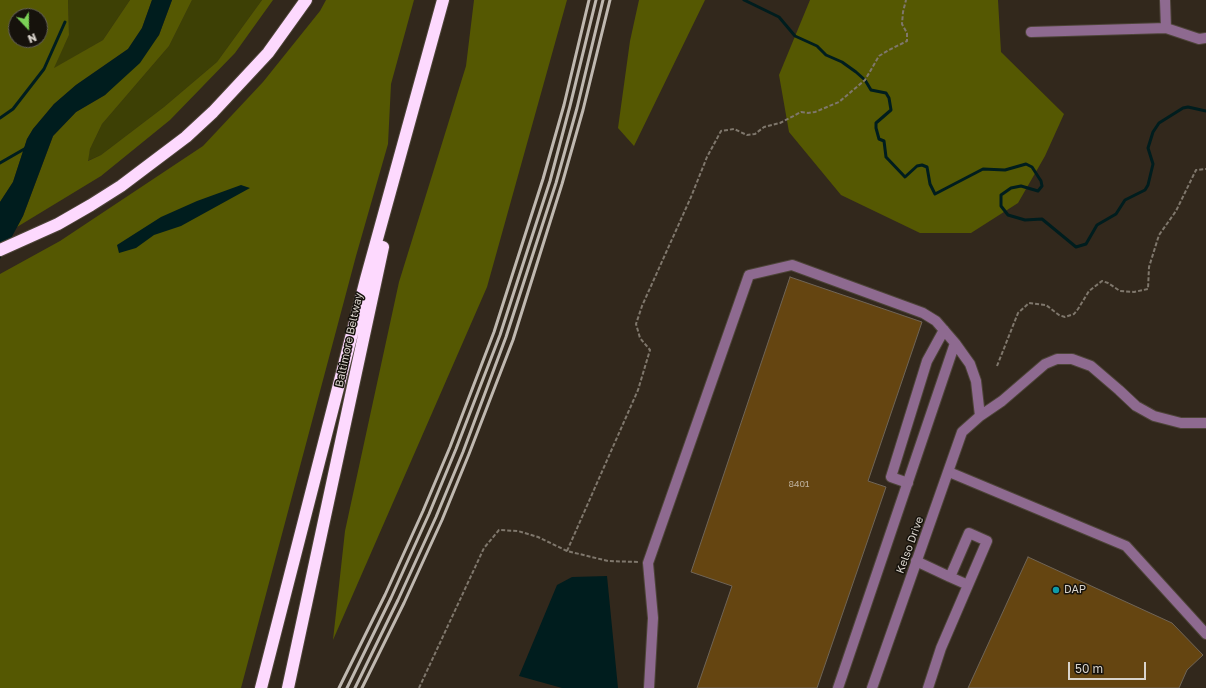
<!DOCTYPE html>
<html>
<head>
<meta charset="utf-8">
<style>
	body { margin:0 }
	#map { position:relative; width:1206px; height:688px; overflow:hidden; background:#32281c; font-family:"Golos Text",sans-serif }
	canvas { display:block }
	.north { position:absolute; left:8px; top:8px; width:40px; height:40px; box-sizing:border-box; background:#16120c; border:1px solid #646059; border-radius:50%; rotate:158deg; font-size:11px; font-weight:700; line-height:16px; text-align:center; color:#dad4cc }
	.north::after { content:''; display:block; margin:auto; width:14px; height:18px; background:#7bd156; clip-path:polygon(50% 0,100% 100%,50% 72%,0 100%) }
	.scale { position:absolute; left:1068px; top:662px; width:78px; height:18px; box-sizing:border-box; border:2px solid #dad4cc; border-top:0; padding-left:5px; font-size:12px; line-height:14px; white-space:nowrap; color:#dad4cc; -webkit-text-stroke:3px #16120c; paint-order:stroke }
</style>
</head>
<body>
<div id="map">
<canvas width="1206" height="688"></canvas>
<div class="north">N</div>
<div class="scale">50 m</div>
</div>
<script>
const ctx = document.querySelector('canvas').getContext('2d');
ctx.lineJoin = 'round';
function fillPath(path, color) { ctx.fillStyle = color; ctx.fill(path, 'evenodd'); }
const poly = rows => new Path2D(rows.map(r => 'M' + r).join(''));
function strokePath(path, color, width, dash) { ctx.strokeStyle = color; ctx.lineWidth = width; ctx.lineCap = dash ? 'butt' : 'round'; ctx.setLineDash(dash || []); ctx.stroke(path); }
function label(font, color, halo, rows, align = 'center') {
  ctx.font = font + ' "Golos Text",sans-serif'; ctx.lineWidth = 3; ctx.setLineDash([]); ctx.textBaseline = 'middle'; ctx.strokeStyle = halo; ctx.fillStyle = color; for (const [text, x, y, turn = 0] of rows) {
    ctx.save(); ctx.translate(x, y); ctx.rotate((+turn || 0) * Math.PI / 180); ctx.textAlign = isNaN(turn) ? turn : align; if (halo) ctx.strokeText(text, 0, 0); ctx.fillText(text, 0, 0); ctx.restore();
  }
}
fillPath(poly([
	[68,0,130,0,103,40,53,69,69,35],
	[192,0,262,0,217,62,164,107,101,155,87,161,90,149,102,124,169,46]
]), '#3d4005');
fillPath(poly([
	[0,0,68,0,69,35,54,68,103,40,130,0,152,0,142,28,128,49,76,85,54,104,33,129,27,139,13,182,0,202],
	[16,16,40,16,40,40,16,40],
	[172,0,192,0,169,46,102,124,90,149,88,161,101,155,164,107,217,62,262,0,273,0,235,53,170,120,101,176,17,227,23,216,53,136,76,112,105,95,159,35],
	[326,0,414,0,391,84,388,144,356,256,241,688,0,688,0,274,60,241,203,146,263,82,320,11],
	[474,0,567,0,487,287,333,640,345,531,399,282,466,66],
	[639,0,705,0,634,146,618,128,630,41],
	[810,0,998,0,1001,52,1064,114,1045,156,1018,203,971,233,920,233,841,195,789,132,779,75]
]), '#555802');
fillPath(poly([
	[152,0,172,0,159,35,140,63,105,95,76,112,53,136,23,216,0,259,0,202,13,182,27,139,33,129,54,104,76,85,128,49,142,28],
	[241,185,250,188,181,226,154,235,136,248,119,253,117,245,161,217,197,201],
	[607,576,618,688,562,688,519,676,557,585,572,577]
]), '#001d1e');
strokePath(poly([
	[744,0,779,17,795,36,817,46,826,55,842,62,856,72,865,80,871,90,886,93,889,98,891,110,876,123,876,128,879,139,884,141,886,157,905,177,917,166,922,165,927,167,930,184,935,194,983,169,1005,170,1026,164,1032,167,1041,181,1042,186,1038,191,1021,186,1011,188,1001,195,1001,206,1008,215,1025,220,1042,219,1076,247,1086,244,1097,225,1116,214,1125,200,1145,190,1148,185,1153,164,1148,148,1153,132,1159,123,1183,108,1188,107,1206,111],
	[0,118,13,109,44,69,65,22],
	[0,163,26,148]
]), '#001d1e', 3);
const building = poly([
	[790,277,922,322,868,481,886,487,817,688,697,688,732,586,691,572,790,277],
	[1028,557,1172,623,1203,655,1187,670,1179,688,968,688,1028,557]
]);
fillPath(building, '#654511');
strokePath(building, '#706557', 1);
const minor = poly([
	[1165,0,1166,28],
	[1031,32,1166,28,1199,39,1206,38],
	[949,472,1126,546,1206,634],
	[908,483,891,477,927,361,944,330],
	[916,561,950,577,969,533,987,541,941,648,928,688],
	[950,577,968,585],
	[649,688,653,618,648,563,749,275,792,265,923,313,936,321,955,343,970,364,976,381,980,416],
	[838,688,955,343],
	[872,688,962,432,980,416,1002,401,1045,364,1057,359,1072,359,1091,366,1119,390,1136,406,1154,416,1181,423,1206,423]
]);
const highway = poly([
	[0,250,58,224,91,205,121,186,186,137,213,112,268,53,306,0],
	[261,688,366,279,443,0],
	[288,688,383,247]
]);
strokePath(minor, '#4d4438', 12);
strokePath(highway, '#4d4438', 14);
strokePath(poly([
	[997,366,1018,313,1029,303,1046,305,1059,315,1065,317,1074,314,1078,309,1089,291,1102,281,1108,283,1120,291,1134,292,1148,289,1149,267,1159,235,1176,211,1196,170,1206,169],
	[567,551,638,390,650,350,640,338,636,324,642,306,691,197,707,157,721,131,734,129,747,135,755,134,764,127,780,123,801,112,808,113,815,112,839,102,865,80,879,56,889,50,907,41,907,33,902,24,903,12,906,0],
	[419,688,484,548,499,530,518,531,538,537,567,551,608,561,639,562]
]), '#7f776c', 2, [4, 2]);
strokePath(minor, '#8e6a90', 10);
strokePath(highway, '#fdd9fe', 12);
strokePath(poly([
	[339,688,385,595,423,511,450,447,494,332,543,179,564,105,589,0],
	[347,688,391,598,429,514,456,449,500,335,550,181,570,106,596,0],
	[355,688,398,600,436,517,463,452,506,337,556,183,577,108,603,0],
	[362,688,404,603,442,520,469,454,513,340,562,184,583,110,610,0]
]), '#bfb8b0', 3);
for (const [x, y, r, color] of [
	[1056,590,4,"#0f9aa8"]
]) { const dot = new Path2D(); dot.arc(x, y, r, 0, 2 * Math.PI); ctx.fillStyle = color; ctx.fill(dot); strokePath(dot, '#16120c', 1.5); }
label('9px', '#bdb09d', null, [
	["8401",799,484]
]);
label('11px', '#dad4cc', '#16120c', [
	["Baltimore Beltway",349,340,-78],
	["Kelso Drive",910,545,-70]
]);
label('11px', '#dad4cc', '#16120c', [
	["DAP",1064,590]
], 'left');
</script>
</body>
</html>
